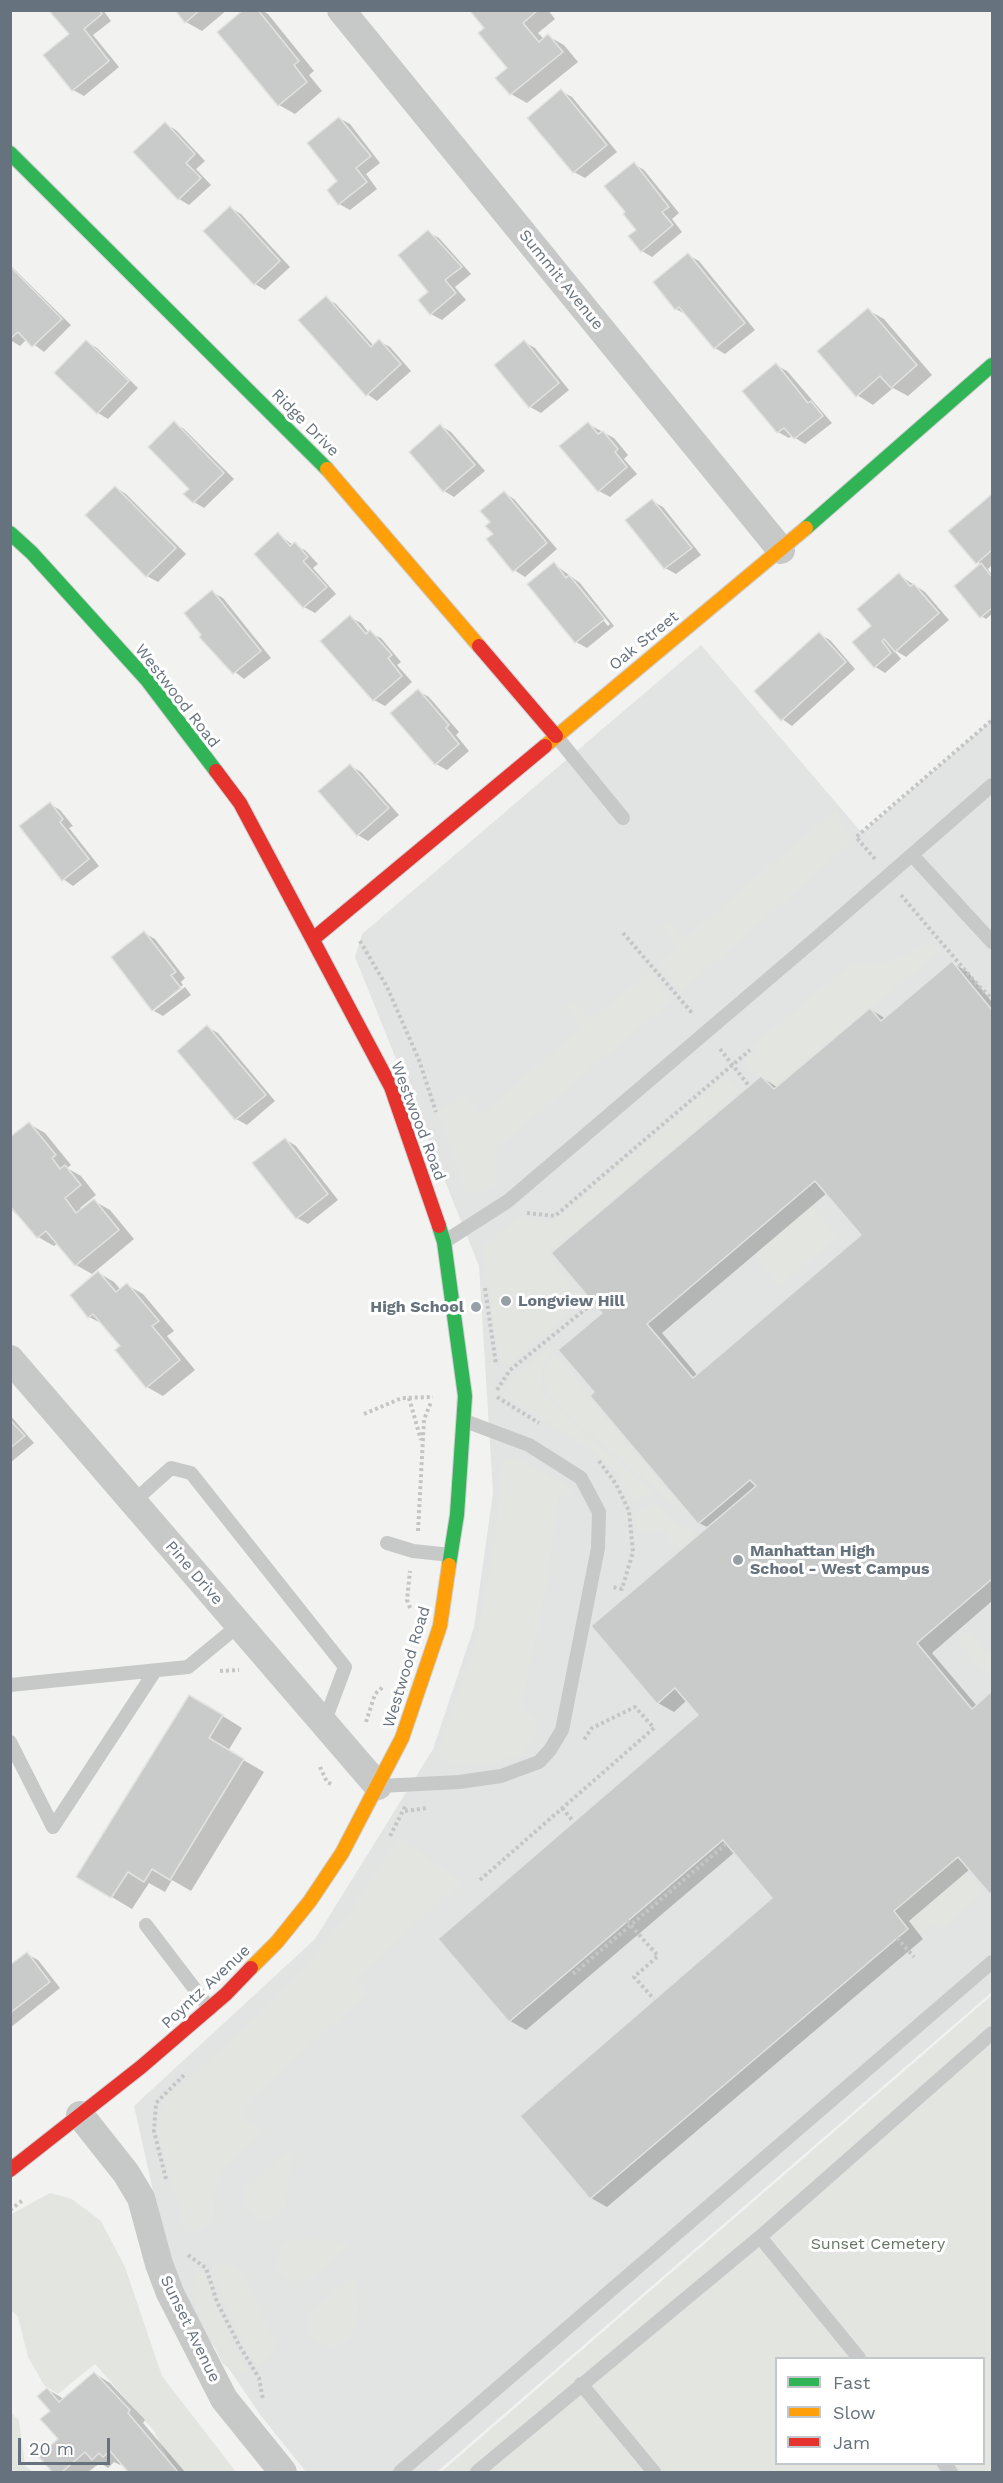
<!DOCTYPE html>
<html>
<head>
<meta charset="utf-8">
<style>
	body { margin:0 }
	#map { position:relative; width:1003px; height:2483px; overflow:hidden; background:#f2f3f1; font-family:"Work Sans",sans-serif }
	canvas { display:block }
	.frame { position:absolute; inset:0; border:12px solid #66727d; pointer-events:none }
	.legend { position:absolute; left:775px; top:2357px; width:210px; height:108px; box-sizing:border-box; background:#fff; border:2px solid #c2c7cb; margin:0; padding:8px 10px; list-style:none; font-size:18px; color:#66727d }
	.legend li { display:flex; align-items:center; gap:12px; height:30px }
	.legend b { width:30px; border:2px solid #c2c7cb }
	.scale { position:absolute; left:18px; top:2438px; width:92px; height:27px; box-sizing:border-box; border:3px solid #66727d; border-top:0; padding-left:8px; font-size:18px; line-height:21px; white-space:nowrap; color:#66727d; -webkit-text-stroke:4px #fff; paint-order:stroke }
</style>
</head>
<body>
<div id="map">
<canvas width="1003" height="2483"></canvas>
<div class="frame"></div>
<ul class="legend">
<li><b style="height:8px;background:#30b455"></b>Fast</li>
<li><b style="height:8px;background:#ff9f0a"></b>Slow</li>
<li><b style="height:8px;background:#e5322d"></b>Jam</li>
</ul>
<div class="scale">20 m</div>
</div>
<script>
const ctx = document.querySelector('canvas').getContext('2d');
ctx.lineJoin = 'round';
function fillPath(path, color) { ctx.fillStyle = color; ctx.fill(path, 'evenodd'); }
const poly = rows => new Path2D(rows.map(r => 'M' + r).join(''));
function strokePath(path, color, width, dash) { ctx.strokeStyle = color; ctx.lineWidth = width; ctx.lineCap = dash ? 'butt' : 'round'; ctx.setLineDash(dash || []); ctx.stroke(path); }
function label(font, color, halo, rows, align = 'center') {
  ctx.font = font + ' "Work Sans",sans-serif'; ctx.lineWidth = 6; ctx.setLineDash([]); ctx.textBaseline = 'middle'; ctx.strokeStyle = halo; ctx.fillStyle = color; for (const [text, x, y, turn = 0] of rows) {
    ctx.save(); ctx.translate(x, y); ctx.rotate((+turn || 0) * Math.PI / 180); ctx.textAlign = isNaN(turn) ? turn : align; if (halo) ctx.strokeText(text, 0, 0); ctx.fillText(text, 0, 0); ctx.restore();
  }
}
fillPath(poly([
	[701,645,862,833,992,720,992,1992,437,2472,306,2472,261,2416,175,2289,134,2106,315,1939,433,1749,474,1627,493,1493,479,1266,355,957,362,934]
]), '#e2e4e3');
fillPath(poly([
	[836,809,852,842,681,992,659,963,677,946,663,930,662,924,670,921,685,938],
	[925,944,934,944,943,949,774,1089,761,1076,758,1078,747,1065,747,1058,756,1051,752,1046,853,962,875,964,905,957],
	[650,971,672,1000,496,1149,496,1185,480,1193,466,1193,439,1112,462,1094,480,1115,581,1027,567,1009,569,1003,575,1001,591,1019],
	[728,1078,741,1091,550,1254,555,1265,583,1297,568,1310,570,1313,549,1331,509,1364,503,1365,500,1361,482,1247,521,1215,552,1222,722,1079],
	[810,1203,838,1236,781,1285,753,1253],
	[549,1347,552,1352,544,1362,541,1376,544,1393,582,1431,656,1494,630,1500,618,1475,606,1462,585,1445,506,1397,505,1387,509,1380],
	[554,1353,693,1520,580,1426,552,1398,544,1382,544,1373,547,1363],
	[515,1458,526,1462,565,1486,574,1497,559,1497,546,1588,521,1707,537,1723,538,1731,522,1753,501,1761,478,1766,449,1762,441,1758,438,1753,479,1630,496,1532,502,1463],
	[653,1504,658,1507,695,1536,681,1548,670,1540,665,1530,637,1533,634,1514],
	[969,1629,992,1656,992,1683,956,1639],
	[399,1837,461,1882,355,1981,368,1993,251,2099,241,2118,262,2128,263,2133,226,2166,220,2175,215,2195,214,2217,211,2223,198,2232,185,2231,158,2133,161,2108,166,2098,262,2012,304,1967,349,1913],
	[956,1858,984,1892,940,1931,933,1923,909,1942,902,1934,908,1929,894,1911],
	[992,1995,992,2472,441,2472],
	[776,2358,984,2358,984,2464,776,2464],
	[288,2152,291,2157,286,2206,276,2218,268,2220,255,2217,245,2207,243,2197,245,2189,284,2153],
	[50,2193,72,2199,101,2221,125,2267,162,2376,236,2472,175,2472,154,2431,95,2364,58,2394,44,2385,28,2357,18,2317,11,2310,10,2215],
	[300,2238,345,2242,349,2244,347,2248,309,2280,296,2282,288,2280,280,2272,277,2263,280,2249,287,2242],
	[228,2263,238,2268,244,2274,274,2340,273,2353,257,2368,230,2318,211,2265],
	[202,2270,229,2336,249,2371,235,2372,223,2364,199,2317,191,2293,196,2276],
	[350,2278,356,2281,358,2306,355,2326,348,2340,341,2344,330,2346,321,2344,314,2339,309,2330,309,2318,315,2308],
	[11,2413,19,2420,25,2466,33,2472,11,2472]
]), '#e2e5e0');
fillPath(poly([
	[54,10,103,10,111,21,93,35,119,67,84,96,73,90,71,35],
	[177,10,227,10,202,31,186,22],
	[245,10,262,10,268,14,314,71,309,75,322,91,295,114,279,105],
	[471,10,548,10,555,19,538,33,544,39,548,36,564,45,578,62,527,103,511,94,509,68,486,29],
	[561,91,572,97,617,152,585,178,574,172],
	[339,118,350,124,380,163,366,174,377,189,350,210,339,204],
	[165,124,176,130,205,161,196,169,211,185,189,205,179,199],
	[634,164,644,170,679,213,672,219,682,232,652,257,642,251,638,230],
	[231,208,241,214,290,267,265,290,255,284],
	[428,232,439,238,471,274,455,287,466,300,442,320,431,314],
	[688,255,699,261,755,330,725,354,715,348,687,315,676,309],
	[10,265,71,325,44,352,27,339,20,346,10,340],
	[326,298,336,304,374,346,379,341,390,347,411,371,377,401,367,394],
	[868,310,884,319,932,375,908,396,893,388,873,405,857,395],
	[87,342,97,348,138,388,108,419,98,413],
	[524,342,535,348,569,390,541,413,530,407,496,365],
	[776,365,787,371,832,423,805,444,792,436,789,438,778,432],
	[174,423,184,429,234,479,204,508,194,502],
	[588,424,614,438,628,455,624,459,637,474,610,497,599,491,561,446],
	[441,426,451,432,485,471,454,497,444,491],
	[115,487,126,494,186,554,158,582,147,576,87,515],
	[504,493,514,499,557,549,525,577,514,570,495,534,492,522],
	[992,496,992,565,988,569,992,575,992,614,986,619,981,616,981,565,950,531],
	[652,501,663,507,701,555,676,574,665,568,627,520],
	[278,534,293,545,305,550,318,564,313,568,336,594,315,613,304,607,256,554],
	[554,564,580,583,614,626,587,648,576,642],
	[572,581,575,581,610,624,608,626],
	[899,575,925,592,949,620,906,657,893,649,901,659,885,673,874,666,873,626],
	[212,592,223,598,271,658,244,679,221,661,201,637],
	[350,617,361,623,369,633,381,638,401,662,397,665,412,682,385,706,374,700,323,641],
	[819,634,830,640,855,669,792,726,782,719],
	[418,691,429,697,459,732,456,735,469,751,447,770,436,764],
	[351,766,361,772,399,815,368,841,358,835],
	[50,804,60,810,73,826,69,828,99,866,73,886,63,879],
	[144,933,155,939,185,978,181,982,183,985,154,1007,154,1010],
	[952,963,968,972,992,1002,992,1601,932,1653,977,1706,992,1693,992,1894,970,1869,909,1921,923,1939,607,2207,591,2198,775,1899,735,1852,526,2030,510,2021,440,1939,700,1715,687,1700,674,1712,658,1703,593,1626,709,1528,699,1523,596,1392,604,1313,761,1077,777,1087,870,1009,886,1019],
	[827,1193,863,1235,698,1376,662,1333],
	[185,987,191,995,163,1016,154,1011],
	[207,1027,218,1033,275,1101,247,1125,236,1119],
	[29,1124,45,1133,71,1165,67,1168,81,1176,96,1195,80,1208,82,1210,94,1201,110,1210,134,1239,92,1274,76,1265,58,1243,54,1246,38,1237,10,1208,10,1140],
	[285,1139,296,1146,338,1200,308,1224,297,1218],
	[99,1273,114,1282,121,1290,127,1285,143,1294,174,1331,167,1336,195,1370,163,1396,147,1387,122,1347,105,1325,89,1317],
	[10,1415,34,1443,10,1463],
	[210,1708,242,1728,228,1751,264,1772,191,1891,172,1880,165,1892,149,1883,132,1909,78,1877],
	[27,1954,38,1960,60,1988,10,2028,10,1967],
	[94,2373,110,2383,145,2420,143,2423,185,2472,130,2472,122,2463,120,2465,114,2462,108,2468,100,2463,88,2472,54,2472,40,2457,60,2439,47,2389,64,2399]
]), '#0003');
const building = poly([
	[52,10,99,10,102,14,84,29,109,61,72,91,43,55,69,34,50,12,52,10],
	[175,10,200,10,185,23,175,10],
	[243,10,258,10,299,61,294,65,307,82,278,106,217,32,243,10],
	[469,10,538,10,523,23,539,42,548,34,563,52,510,95,495,78,507,68,478,33,484,28,469,10],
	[561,89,607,145,573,173,527,118,561,89],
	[339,117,371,156,356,168,367,182,338,205,327,190,337,181,307,143,339,117],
	[165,122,195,154,186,163,201,178,178,200,133,152,165,122],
	[634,162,669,207,662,212,673,225,641,252,628,236,636,230,623,214,625,212,604,186,634,162],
	[230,206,280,261,254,285,203,231,230,206],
	[428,230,462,267,445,280,456,293,430,315,418,300,428,292,398,255,428,230],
	[688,253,745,323,714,349,679,307,675,310,653,282,688,253],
	[10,266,62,319,32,347,18,332,10,339,10,266],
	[326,296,371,347,379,339,401,364,366,396,298,320,326,296],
	[868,308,917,365,891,388,880,376,856,397,817,351,868,308],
	[86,340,129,381,97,414,54,373,86,340],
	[524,340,559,383,529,408,494,365,524,340],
	[776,363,808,403,811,401,823,416,794,439,784,428,777,433,742,391,776,363],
	[174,421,224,473,193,503,183,494,189,489,148,447,174,421],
	[588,422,598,434,603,431,618,449,615,452,627,467,598,492,559,446,588,422],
	[440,424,475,465,443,492,409,452,440,424],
	[115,486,176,548,146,577,85,515,115,486],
	[504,491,547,543,513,572,486,539,493,534,485,526,490,522,480,511,504,491],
	[992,494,992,550,976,564,948,531,992,494],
	[652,499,692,548,664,569,625,520,652,499],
	[278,532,290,546,295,542,308,557,303,561,327,587,303,608,254,554,278,532],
	[554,562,566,578,569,575,605,619,575,643,527,584,554,562],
	[981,563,992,577,992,608,980,618,954,586,981,563],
	[899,573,910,586,914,584,939,613,895,652,884,639,882,641,891,653,874,668,852,642,871,626,857,609,899,573],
	[212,590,261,651,233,674,199,637,201,635,184,613,212,590],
	[350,615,366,634,370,630,392,655,388,658,402,676,373,701,320,641,350,615],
	[819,632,846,662,781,721,754,691,819,632],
	[418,689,449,725,446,728,459,744,435,765,390,713,418,689],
	[350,764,389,808,357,836,318,791,350,764],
	[50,802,63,819,60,822,89,859,62,881,19,826,50,802],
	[144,931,176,972,171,975,181,988,152,1011,111,957,144,931],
	[952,961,992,1010,992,1579,917,1643,972,1709,992,1691,992,1892,990,1894,958,1857,894,1911,908,1929,590,2199,520,2116,772,1898,723,1840,509,2022,438,1939,698,1715,675,1688,657,1704,591,1626,756,1486,750,1480,698,1524,590,1396,594,1392,558,1350,602,1313,551,1253,761,1076,774,1089,870,1008,881,1021,952,961],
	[815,1181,861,1235,693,1378,647,1324,815,1181],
	[207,1025,266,1095,235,1120,177,1051,207,1025],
	[29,1122,56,1155,52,1158,60,1169,65,1165,81,1185,65,1198,76,1213,94,1199,119,1230,75,1266,46,1231,37,1238,10,1206,10,1137,29,1122],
	[285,1138,328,1194,296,1219,252,1163,285,1138],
	[98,1271,116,1292,127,1283,159,1321,152,1326,180,1360,146,1388,115,1350,120,1346,93,1314,88,1318,70,1295,98,1271],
	[10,1420,25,1436,10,1448,10,1420],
	[189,1695,223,1715,209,1738,244,1759,170,1880,152,1869,144,1882,128,1872,111,1898,76,1877,189,1695],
	[27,1952,50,1982,10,2013,10,1965,27,1952],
	[94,2372,130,2410,128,2413,178,2472,128,2472,110,2451,103,2457,99,2453,92,2460,85,2452,62,2472,52,2472,38,2456,58,2439,40,2419,50,2411,37,2396,47,2388,59,2402,94,2372]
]);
fillPath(building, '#c9cbca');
strokePath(building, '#e2e2e1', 1.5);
const fast = poly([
	[10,153,327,469],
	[806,528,992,365],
	[10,533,32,553,147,680,216,771],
	[439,1226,444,1242,465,1396,457,1515,449,1565]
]);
const slow = poly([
	[327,469,479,646],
	[545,746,806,528],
	[251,1968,277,1942,310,1901,342,1853,402,1738,440,1626,449,1565]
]);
const jam = poly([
	[479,646,556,736],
	[216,771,240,803,391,1087,439,1226],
	[313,939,545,746],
	[10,2170,141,2067,226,1994,251,1968]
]);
strokePath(fast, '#cecfcf', 16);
strokePath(slow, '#cecfcf', 16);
strokePath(jam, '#cecfcf', 16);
strokePath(poly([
	[875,859,856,837,992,720],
	[901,895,975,982,992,999],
	[623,933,693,1014],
	[360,941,387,987,419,1060,436,1112],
	[720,1049,749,1086],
	[527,1213,555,1216,750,1050],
	[485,1288,496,1364],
	[497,1390,510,1370,593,1303],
	[497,1397,539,1423],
	[409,1398,421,1440],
	[364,1414,402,1398,433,1397],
	[599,1461,616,1484,629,1511,633,1552,622,1589,612,1587],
	[418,1531,424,1420,431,1402],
	[410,1608,407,1600,410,1571],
	[220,1671,239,1670],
	[366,1722,375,1694,384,1686],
	[320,1767,327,1782,333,1785],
	[562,1808,573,1821],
	[405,1811,427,1808],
	[390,1836,406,1805],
	[480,1880,654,1728,635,1707,592,1728,583,1741],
	[627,1921,658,1956,634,1977,654,1999],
	[897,1938,914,1957],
	[573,1974,726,1844],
	[166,2179,154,2131,156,2103,185,2074],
	[10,2210,23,2200],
	[188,2255,206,2268,217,2302,239,2345,259,2378,263,2400]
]), '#c5c5c6', 4, [3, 3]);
strokePath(poly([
	[556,736,623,818],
	[912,855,992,942],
	[444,1242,508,1201,814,940,992,785],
	[133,1502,171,1468,191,1473,345,1667,324,1723],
	[387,1543,413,1551,451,1555],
	[10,1685,188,1667,239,1625],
	[10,1742,53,1827,155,1671],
	[380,1786,459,1782,501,1776,539,1762,550,1750,562,1730,598,1548,599,1512,581,1478,529,1445,465,1421],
	[146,1925,210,2009],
	[760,2237,859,2358],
	[581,2384,654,2472],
	[944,2464,951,2472],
	[400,2472,992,1962],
	[477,2472,760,2237,992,2033]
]), '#c7c8c8', 14);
strokePath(poly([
	[341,10,781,550],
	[10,1359,378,1786],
	[80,2115,126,2173,141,2198,159,2264,170,2293,224,2399,283,2472]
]), '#c7c8c8', 28);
strokePath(fast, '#30b455', 14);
strokePath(slow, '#ff9f0a', 14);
strokePath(jam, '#e5322d', 14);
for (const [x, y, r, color] of [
	[506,1301,6,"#979fa6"],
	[476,1307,6,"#979fa6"],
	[738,1560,6,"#979fa6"]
]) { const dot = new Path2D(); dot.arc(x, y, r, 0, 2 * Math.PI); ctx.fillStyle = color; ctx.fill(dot); strokePath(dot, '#fff', 2); }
label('16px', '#66727d', '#fff', [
	["Summit Avenue",561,280,51],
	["Ridge Drive",305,423,45],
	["Oak Street",644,641,-39],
	["Westwood Road",177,696,52],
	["Westwood Road",418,1121,69],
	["Pine Drive",194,1573,49],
	["Westwood Road",407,1667,-73],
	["Poyntz Avenue",206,1987,-43],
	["Sunset Avenue",190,2329,64]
]);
label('bold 16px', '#66727d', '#fff', [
	["Longview Hill",518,1301],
	["High School",464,1307,"right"],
	["Manhattan High",750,1551],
	["School - West Campus",750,1569]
], 'left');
label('16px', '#677664', '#fff', [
	["Sunset Cemetery",878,2244]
]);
</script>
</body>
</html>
